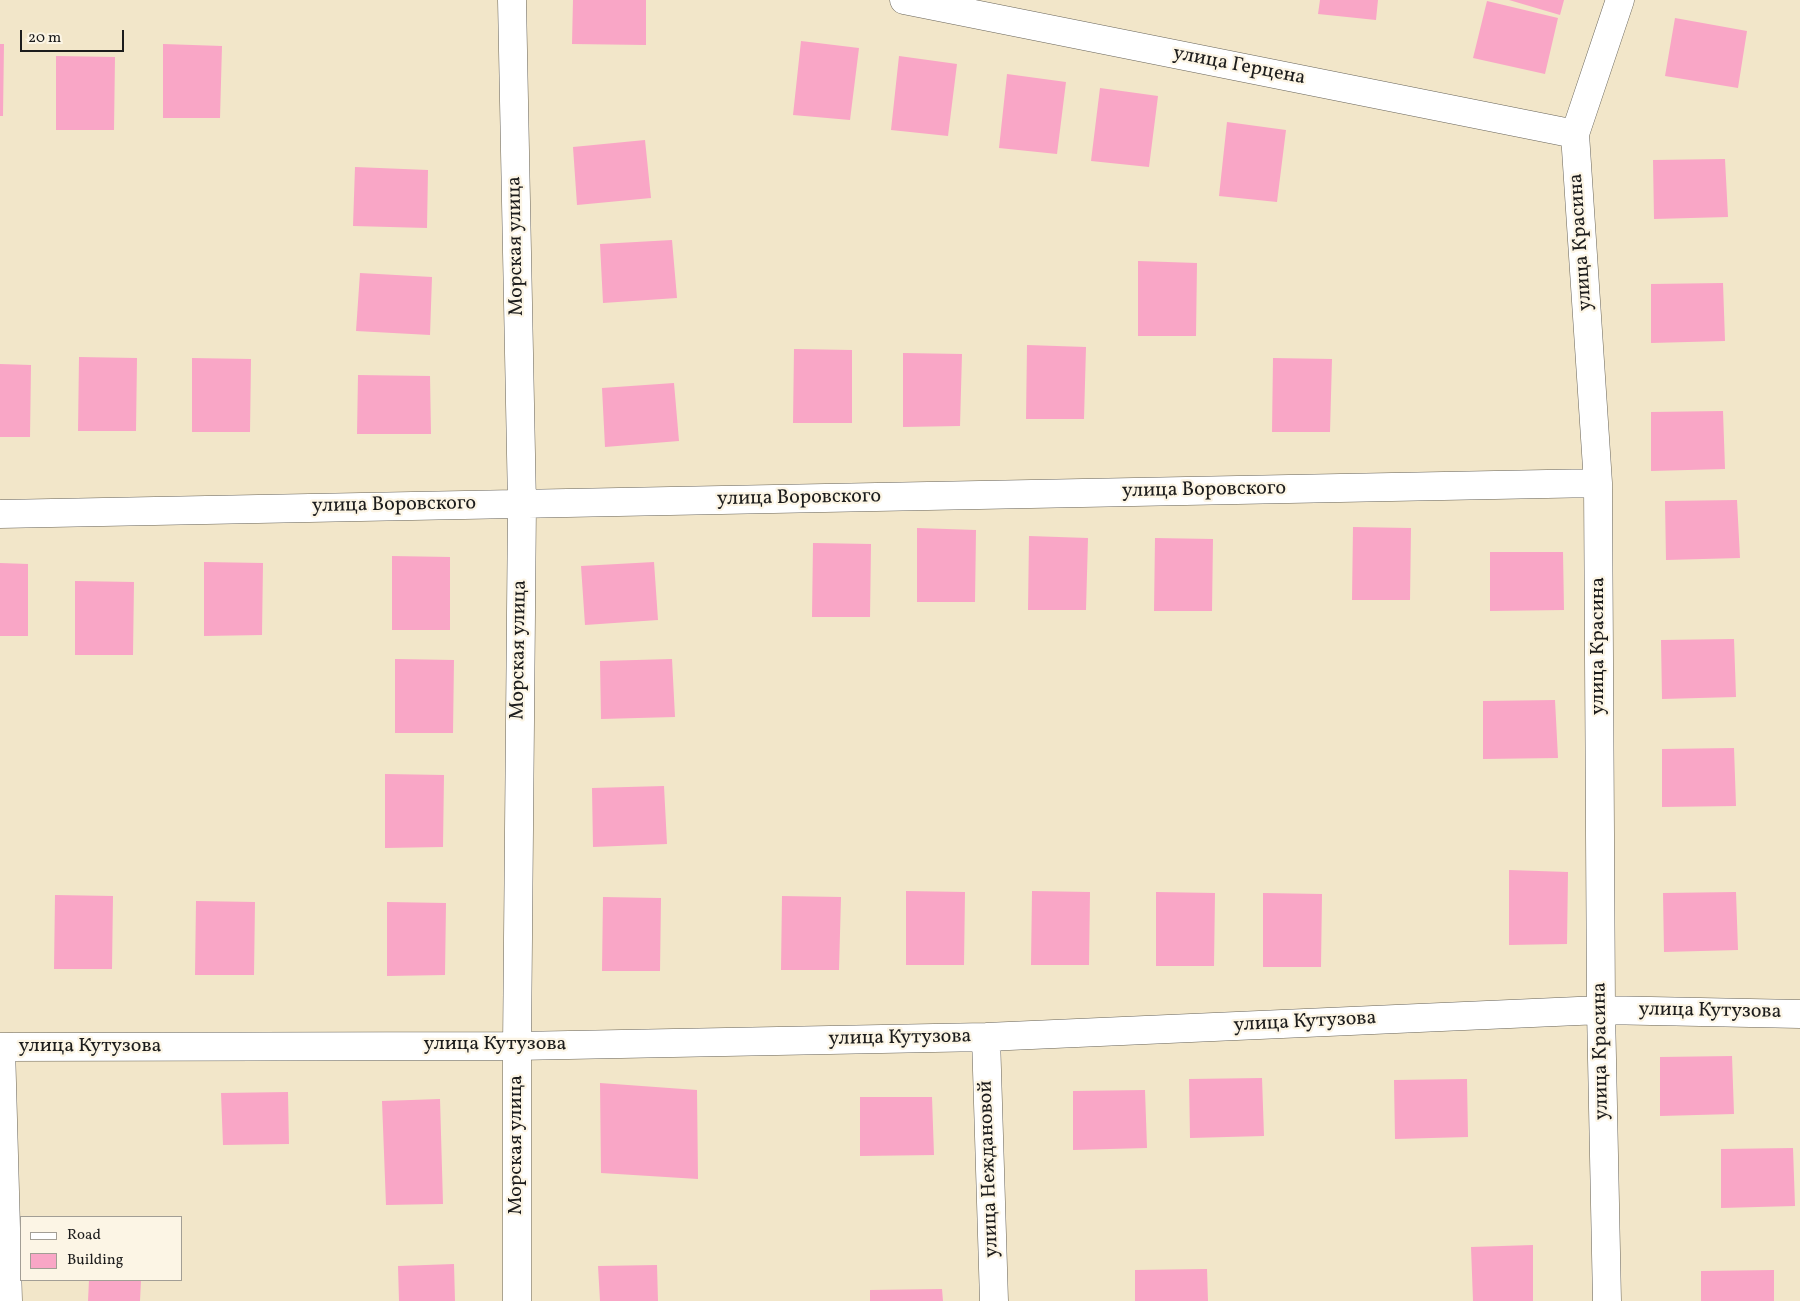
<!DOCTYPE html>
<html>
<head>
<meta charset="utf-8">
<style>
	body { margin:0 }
	#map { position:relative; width:1800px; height:1301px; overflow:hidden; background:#f2e6c9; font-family:Vollkorn,serif }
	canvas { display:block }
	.legend { position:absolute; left:20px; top:1216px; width:162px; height:65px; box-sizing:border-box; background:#fcf5e5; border:1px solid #a29e95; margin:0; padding:6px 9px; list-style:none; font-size:15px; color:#1c1c1c }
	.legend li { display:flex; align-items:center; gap:10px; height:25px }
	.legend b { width:25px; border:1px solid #a29e95 }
	.scale { position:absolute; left:20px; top:30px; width:104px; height:22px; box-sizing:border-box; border:2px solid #1c1c1c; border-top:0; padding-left:6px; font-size:15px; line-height:18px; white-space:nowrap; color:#1c1c1c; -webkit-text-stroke:4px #fcf5e5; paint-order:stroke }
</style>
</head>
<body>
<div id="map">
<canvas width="1800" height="1301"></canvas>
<ul class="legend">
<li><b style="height:6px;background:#fff"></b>Road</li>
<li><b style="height:14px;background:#f9a6c6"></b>Building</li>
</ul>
<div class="scale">20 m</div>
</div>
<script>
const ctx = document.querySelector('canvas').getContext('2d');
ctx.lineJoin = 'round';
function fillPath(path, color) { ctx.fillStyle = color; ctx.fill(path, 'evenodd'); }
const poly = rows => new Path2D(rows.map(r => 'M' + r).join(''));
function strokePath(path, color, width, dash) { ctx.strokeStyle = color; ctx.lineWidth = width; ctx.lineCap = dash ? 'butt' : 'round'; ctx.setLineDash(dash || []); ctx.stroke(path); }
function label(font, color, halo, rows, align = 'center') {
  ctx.font = font + ' Vollkorn,serif'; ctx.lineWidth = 4.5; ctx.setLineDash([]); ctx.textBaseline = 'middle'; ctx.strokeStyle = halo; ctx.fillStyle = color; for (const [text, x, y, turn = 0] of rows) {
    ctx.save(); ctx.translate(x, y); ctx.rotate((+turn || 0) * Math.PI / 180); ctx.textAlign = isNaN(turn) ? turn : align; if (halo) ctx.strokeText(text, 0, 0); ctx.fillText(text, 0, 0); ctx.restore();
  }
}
fillPath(poly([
	[573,0,646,0,646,45,572,44],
	[1320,0,1378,0,1376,20,1318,14],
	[1509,0,1564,0,1560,15],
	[1487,1,1558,18,1545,74,1473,58],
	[1675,18,1747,31,1738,88,1665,76],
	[801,41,859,48,850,120,793,115],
	[0,44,4,44,3,116,0,116],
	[163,44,222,46,220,118,163,118],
	[56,56,115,57,114,130,56,130],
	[899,56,957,64,948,136,891,130],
	[1007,74,1066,82,1057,154,999,148],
	[1100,88,1158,96,1149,167,1091,161],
	[1227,122,1286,130,1277,202,1219,196],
	[645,140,651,198,577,205,573,147],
	[1725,159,1728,217,1654,219,1653,160],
	[355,167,428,170,427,228,353,226],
	[672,240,677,298,603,303,600,244],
	[1138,261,1197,263,1196,336,1138,336],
	[360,273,432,277,430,335,356,331],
	[1723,283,1725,341,1651,343,1651,284],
	[1027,345,1086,347,1084,419,1026,419],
	[794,349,852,350,852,423,793,423],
	[903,353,962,354,960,426,903,427],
	[79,357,137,358,136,431,78,431],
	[192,358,251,359,250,432,192,432],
	[1273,358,1332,359,1330,432,1272,432],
	[0,364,31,365,30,437,0,437],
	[358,375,430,376,431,434,357,434],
	[674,383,679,441,605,447,602,388],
	[1723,411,1725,469,1651,471,1651,412],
	[1737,500,1740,558,1666,560,1665,501],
	[1353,527,1411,528,1410,600,1352,600],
	[917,528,976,530,975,602,917,602],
	[1029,536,1088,538,1086,610,1028,610],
	[1155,538,1213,539,1212,611,1154,611],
	[813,543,871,544,870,617,812,617],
	[1490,552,1563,552,1564,610,1490,611],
	[392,556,450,557,450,630,392,630],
	[204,562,263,563,262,635,204,636],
	[654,562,658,620,585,625,581,566],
	[0,563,28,564,28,636,0,636],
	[75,581,134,582,133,655,75,655],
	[1734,639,1736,697,1662,699,1661,640],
	[395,659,454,660,453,733,395,733],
	[672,659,675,717,601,719,600,661],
	[1555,700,1558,758,1483,759,1483,701],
	[1734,748,1736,806,1662,807,1662,749],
	[385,774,444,775,443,847,385,848],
	[664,786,667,844,593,847,592,788],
	[1509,870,1568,872,1567,944,1509,945],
	[906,891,965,892,964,965,906,965],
	[1032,891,1090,892,1089,965,1031,965],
	[1156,892,1215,893,1214,966,1156,966],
	[1736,892,1738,950,1664,952,1663,893],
	[1263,893,1322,894,1321,967,1263,967],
	[55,895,113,896,112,969,54,969],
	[782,896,841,897,839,970,781,970],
	[603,897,661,898,660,971,602,971],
	[196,901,255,902,254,975,195,975],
	[387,902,446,903,445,975,387,976],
	[1732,1056,1734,1114,1660,1116,1660,1057],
	[1262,1078,1264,1136,1190,1138,1189,1079],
	[1467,1079,1468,1137,1395,1139,1394,1080],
	[600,1083,697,1090,698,1179,601,1173],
	[1145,1090,1147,1148,1073,1150,1073,1091],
	[288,1092,289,1144,223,1145,221,1093],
	[860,1097,932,1097,934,1155,860,1156],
	[440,1099,443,1204,386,1205,382,1101],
	[1793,1148,1795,1206,1721,1208,1721,1149],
	[1533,1245,1533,1301,1473,1301,1471,1247],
	[454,1264,455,1301,399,1301,398,1266],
	[657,1265,658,1301,600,1301,598,1266],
	[1207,1269,1208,1301,1135,1301,1135,1270],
	[1774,1270,1774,1301,1701,1301,1701,1271],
	[89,1280,141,1280,140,1301,88,1301],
	[942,1289,943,1301,870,1301,870,1290]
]), '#f9a6c6');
const minor = poly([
	[512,0,522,504,517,1046,517,1301],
	[904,0,1575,134],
	[0,514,1598,483],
	[986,1037,994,1301],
	[0,1047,517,1046,986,1037,1601,1010,1800,1014],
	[1,1047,8,1301],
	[1607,1301,1601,1010,1598,483,1575,134,1620,0]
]);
strokePath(minor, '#676359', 29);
strokePath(minor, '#fff', 28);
label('20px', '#1c1c1c', '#fcf5e5', [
	["улица Герцена",1239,67,11],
	["улица Красина",1582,242,-94],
	["Морская улица",517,246,-91],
	["улица Воровского",1204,491,-1],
	["улица Воровского",799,499,-1],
	["улица Воровского",394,506,-1],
	["улица Красина",1599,646,-90],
	["Морская улица",520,650,-89],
	["улица Кутузова",1710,1012,1],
	["улица Кутузова",1305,1023,-3],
	["улица Кутузова",900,1039,-1],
	["улица Кутузова",495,1045],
	["улица Кутузова",90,1047],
	["улица Красина",1602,1051,-91],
	["Морская улица",517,1145,-90],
	["улица Неждановой",990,1169,-92]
]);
</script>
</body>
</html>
